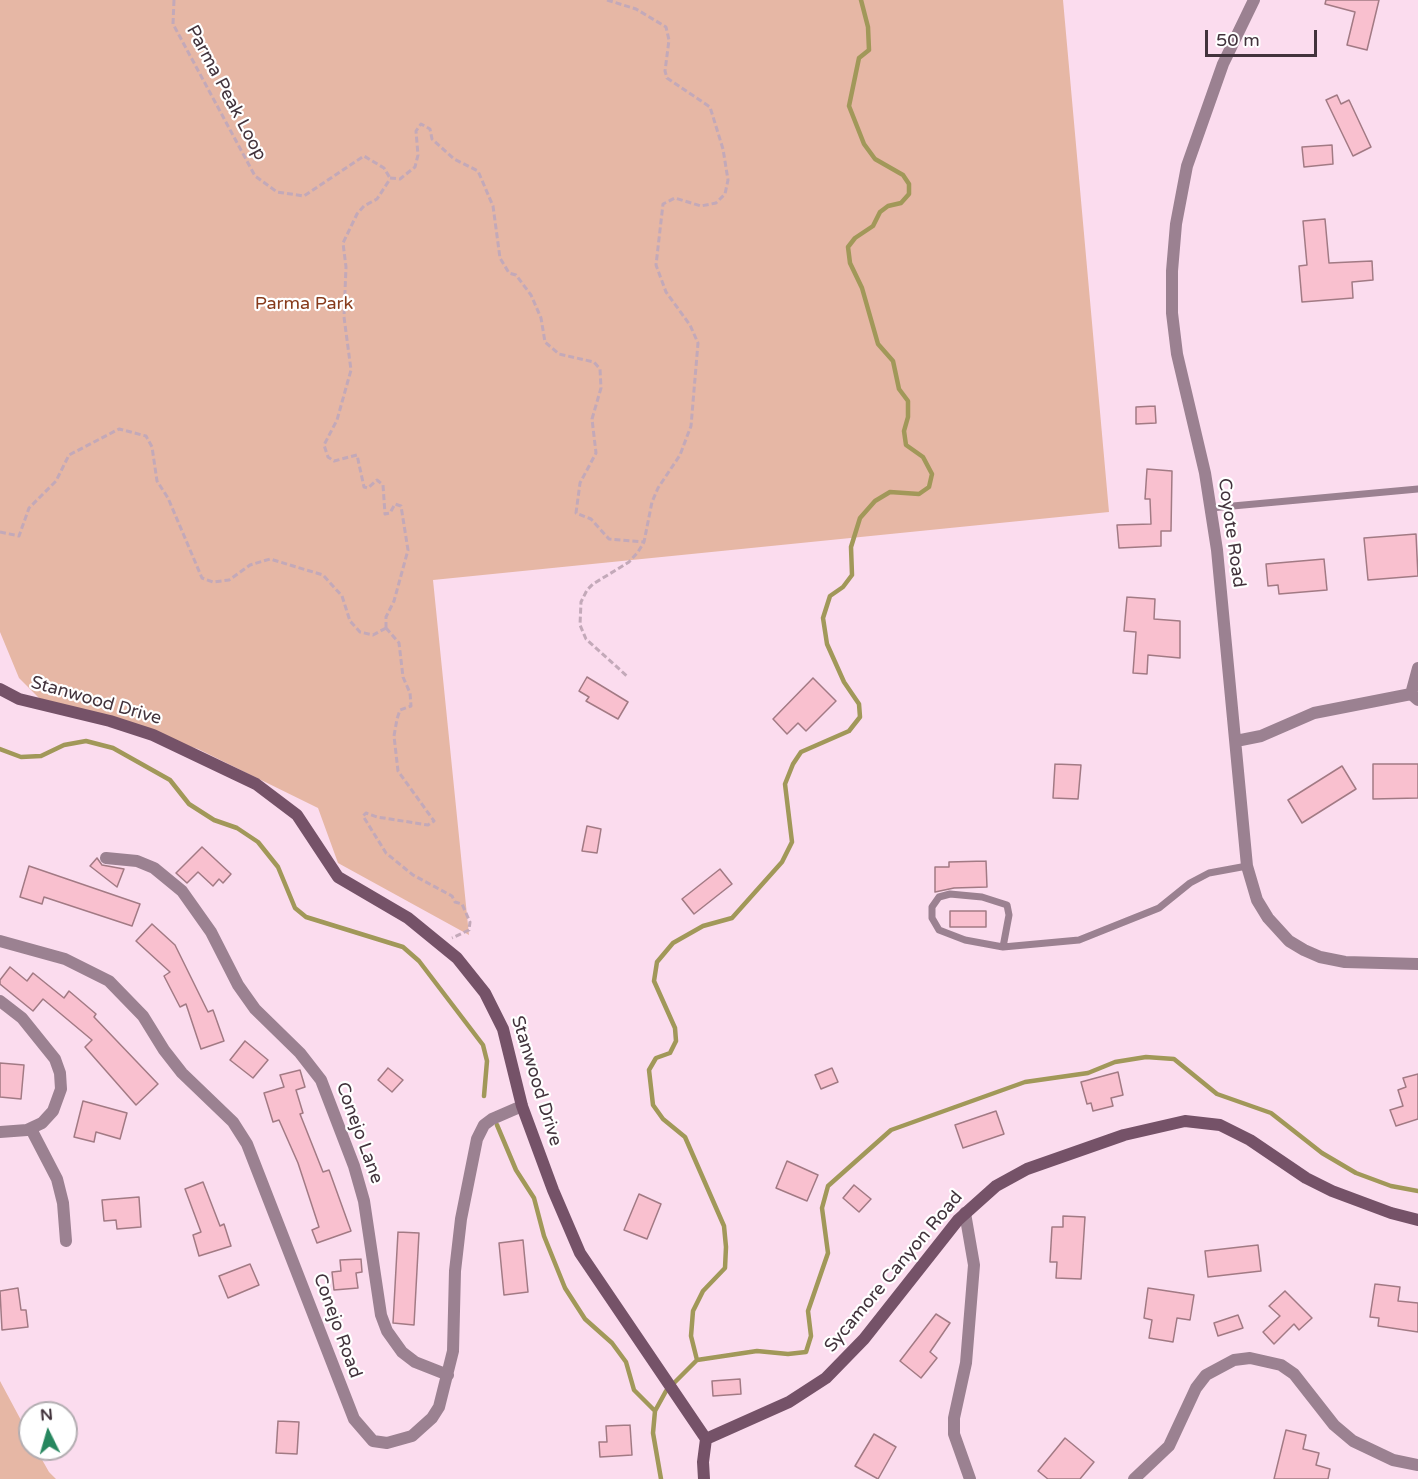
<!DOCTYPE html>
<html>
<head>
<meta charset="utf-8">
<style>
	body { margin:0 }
	#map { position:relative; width:1418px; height:1479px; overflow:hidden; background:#fbdcee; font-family:"Varela Round",sans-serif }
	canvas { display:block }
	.north { position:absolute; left:18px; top:1401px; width:60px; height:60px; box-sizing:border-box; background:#fff; border:2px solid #b3adb1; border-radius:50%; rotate:355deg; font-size:16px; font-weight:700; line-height:24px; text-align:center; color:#42333c }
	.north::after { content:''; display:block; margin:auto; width:21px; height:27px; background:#27875f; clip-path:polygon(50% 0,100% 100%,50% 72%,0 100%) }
	.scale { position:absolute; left:1205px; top:30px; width:112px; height:27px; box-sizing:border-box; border:3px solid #42333c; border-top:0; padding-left:8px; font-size:18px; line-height:21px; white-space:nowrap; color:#42333c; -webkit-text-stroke:4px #fff; paint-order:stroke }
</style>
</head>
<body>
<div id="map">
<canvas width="1418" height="1479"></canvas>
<div class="north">N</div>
<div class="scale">50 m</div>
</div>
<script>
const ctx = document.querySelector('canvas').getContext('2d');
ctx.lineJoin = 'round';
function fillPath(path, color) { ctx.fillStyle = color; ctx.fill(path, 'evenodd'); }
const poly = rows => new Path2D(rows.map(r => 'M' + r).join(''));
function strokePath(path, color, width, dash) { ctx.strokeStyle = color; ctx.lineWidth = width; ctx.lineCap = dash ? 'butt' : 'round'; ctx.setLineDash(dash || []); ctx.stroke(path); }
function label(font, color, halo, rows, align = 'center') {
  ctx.font = font + ' "Varela Round",sans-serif'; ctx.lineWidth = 4.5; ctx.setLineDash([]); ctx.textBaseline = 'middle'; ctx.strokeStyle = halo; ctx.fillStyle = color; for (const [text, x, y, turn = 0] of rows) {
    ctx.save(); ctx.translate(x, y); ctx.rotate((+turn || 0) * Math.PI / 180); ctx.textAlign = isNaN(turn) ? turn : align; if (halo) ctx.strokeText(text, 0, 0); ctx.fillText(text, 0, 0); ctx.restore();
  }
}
fillPath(poly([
	[0,0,1063,0,1109,512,433,580,469,935,338,863,318,808,198,749,39,698,19,678,0,632],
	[0,1381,30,1437,30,1449,36,1449,49,1472,56,1479,0,1479]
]), '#e6b7a5');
strokePath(poly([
	[0,749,21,757,41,756,64,745,86,741,113,748,170,780,189,804,214,820,237,828,258,842,278,867,295,908,306,917,403,947,419,961,483,1045,487,1061,484,1096],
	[497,1125,516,1170,534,1198,544,1236,565,1288,585,1319,612,1343,626,1362,634,1390,655,1411,653,1433,661,1479],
	[697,1360,691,1336,693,1311,703,1291,725,1268,726,1247,724,1226,685,1137,663,1119,653,1105,649,1070,656,1058,670,1053,676,1041,675,1028,654,981,657,962,673,943,703,926,732,918,782,862,792,842,785,784,793,764,801,752,849,731,860,717,859,704,844,682,827,644,823,618,830,596,843,587,852,575,851,547,860,518,875,501,890,492,919,494,929,487,932,474,923,457,906,445,904,431,908,417,908,401,899,389,893,361,878,344,862,288,850,263,848,247,855,238,873,226,880,212,888,206,901,203,909,194,909,184,903,175,875,159,864,144,849,106,859,58,869,50,868,27,861,0],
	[655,1411,666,1391,697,1360,757,1351,788,1354,806,1352,811,1336,808,1311,828,1253,822,1208,828,1186,891,1130,1025,1082,1088,1073,1115,1062,1146,1057,1174,1059,1217,1094,1271,1113,1322,1153,1356,1173,1391,1186,1418,1191]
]), '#a19859', 4.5);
const building = poly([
	[1326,0,1379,0,1367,50,1347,45,1355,12,1325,4,1326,0],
	[1337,95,1341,104,1349,100,1371,147,1353,156,1326,100,1337,95],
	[1332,145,1333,164,1304,167,1302,147,1332,145],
	[1325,219,1329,263,1372,261,1373,280,1352,282,1353,298,1302,302,1299,266,1307,265,1303,221,1325,219],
	[1155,406,1156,423,1136,424,1136,407,1155,406],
	[1147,469,1172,471,1171,531,1161,531,1161,546,1119,548,1117,525,1151,524,1150,499,1145,499,1147,469],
	[1416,534,1418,576,1368,580,1364,538,1416,534],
	[1324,559,1327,590,1279,594,1278,585,1268,586,1266,564,1324,559],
	[1127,597,1155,599,1154,619,1180,621,1180,658,1148,655,1147,674,1133,673,1136,632,1124,631,1127,597],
	[587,677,628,702,618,719,586,701,589,697,579,691,587,677],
	[813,678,836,701,806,731,798,723,787,734,773,719,813,678],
	[1055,764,1081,765,1078,799,1053,798,1055,764],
	[1373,764,1418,764,1418,798,1373,799,1373,764],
	[1342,766,1356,789,1302,823,1288,800,1342,766],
	[587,826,601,829,597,853,582,851,587,826],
	[202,847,231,874,223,883,219,879,213,886,198,872,187,883,176,873,202,847],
	[97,858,102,865,124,869,117,887,90,866,97,858],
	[986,861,987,887,954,888,935,892,935,867,949,867,949,862,986,861],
	[29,866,140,904,132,926,44,897,42,904,20,897,29,866],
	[720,869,732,884,694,914,682,899,720,869],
	[950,911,986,911,986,927,950,927,950,911],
	[152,924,175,945,208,1012,213,1010,224,1041,201,1049,186,1004,180,1007,164,976,170,972,136,941,152,924],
	[10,967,27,981,33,973,64,998,69,991,96,1014,94,1017,158,1084,136,1105,85,1047,92,1040,43,999,33,1011,0,984,0,980,10,967],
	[245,1041,268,1060,253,1078,230,1060,245,1041],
	[0,1063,24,1065,21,1099,0,1097,0,1063],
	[388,1068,403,1080,392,1092,378,1080,388,1068],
	[832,1068,838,1082,821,1089,815,1075,832,1068],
	[300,1070,305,1087,296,1090,303,1113,300,1114,323,1172,329,1170,351,1231,317,1243,312,1230,319,1227,298,1163,279,1120,273,1122,264,1093,284,1087,280,1075,300,1070],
	[1118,1072,1123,1095,1111,1098,1113,1106,1093,1111,1091,1103,1087,1104,1081,1082,1118,1072],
	[1418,1074,1418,1119,1396,1126,1390,1110,1403,1106,1398,1090,1406,1087,1403,1078,1418,1074],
	[83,1101,127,1113,120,1139,96,1132,94,1142,74,1137,83,1101],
	[996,1111,1004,1134,963,1148,955,1125,996,1111],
	[787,1161,818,1175,807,1201,776,1188,787,1161],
	[203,1182,220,1226,224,1224,231,1246,199,1256,193,1235,201,1232,185,1189,203,1182],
	[854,1185,871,1199,859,1212,843,1198,854,1185],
	[639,1194,661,1204,647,1239,624,1230,639,1194],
	[139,1197,141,1227,117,1229,116,1220,104,1221,102,1200,139,1197],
	[1063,1216,1085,1217,1081,1279,1056,1278,1057,1262,1050,1262,1052,1227,1063,1227,1063,1216],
	[398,1232,419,1233,414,1325,393,1323,398,1232],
	[523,1240,528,1292,504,1295,499,1243,523,1240],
	[1258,1245,1261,1271,1208,1277,1205,1251,1258,1245],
	[361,1259,362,1272,356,1273,358,1288,334,1290,332,1272,341,1271,340,1260,361,1259],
	[250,1264,259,1285,228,1298,219,1276,250,1264],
	[1375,1284,1400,1287,1398,1301,1418,1303,1418,1332,1378,1326,1379,1318,1370,1317,1375,1284],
	[18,1288,21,1310,26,1310,28,1327,2,1330,0,1291,18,1288],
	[1148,1288,1194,1295,1190,1320,1177,1318,1173,1342,1149,1338,1152,1320,1144,1318,1148,1288],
	[1285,1291,1312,1318,1299,1330,1294,1324,1274,1344,1263,1332,1280,1316,1269,1306,1285,1291],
	[936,1314,950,1323,930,1352,937,1358,921,1378,900,1361,936,1314],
	[1238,1315,1243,1328,1218,1336,1214,1323,1238,1315],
	[740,1379,741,1394,713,1396,712,1381,740,1379],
	[278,1421,299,1422,297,1454,276,1453,278,1421],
	[630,1425,632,1455,600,1457,599,1442,607,1442,606,1426,630,1425],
	[1286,1430,1306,1435,1303,1449,1319,1453,1316,1465,1330,1469,1328,1479,1274,1479,1286,1430],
	[874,1434,896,1447,878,1479,855,1466,874,1434],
	[1065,1438,1094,1462,1080,1479,1048,1479,1038,1471,1065,1438]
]);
fillPath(building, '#f9c0cf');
strokePath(building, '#a27a84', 1.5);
strokePath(poly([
	[174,0,173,24,255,176,277,192,304,196,364,156,384,168,390,178],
	[607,0,636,9,666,27,669,40,665,71,667,78,710,107,723,149,728,180,725,194,716,203,701,206,675,198,663,204,656,265,666,292,690,325,698,343,691,426,680,455,658,488,652,502,644,542,638,552,629,562,593,584,587,590,581,602,580,625,586,639,628,677],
	[390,178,400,179,415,167,418,155,416,131,421,124,430,129,432,139,454,159,478,171,493,206,500,258,509,273,516,275,531,295,541,318,545,342,559,354,594,362,600,369,601,388,592,419,596,453,580,483,576,513,591,519,609,539,644,542],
	[0,532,19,536,29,508,56,481,69,455,119,429,146,436,152,447,157,481,168,498,202,578,213,582,229,580,250,565,270,559,323,575,342,596,350,621,360,632,373,635,386,628],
	[386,628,386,617,394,601,408,550,401,506,395,504,390,513,385,514,383,485,377,480,368,488,364,487,357,455,334,461,328,457,324,445,337,420,351,370,344,317,346,267,343,243,357,214,364,206,377,199,390,179],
	[386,628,399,643,403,677,410,693,411,706,400,710,397,719,394,736,398,771,434,821,428,825,377,817,366,813,363,816,386,853,413,875,452,896,455,902,462,904,470,922,469,930,452,938]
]), '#c3a9b9', 3, [6, 3]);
strokePath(poly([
	[1211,508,1418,489],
	[1003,947,1009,915,1007,905,982,897,950,894,939,897,932,907,932,918,939,930,965,940,1003,947,1079,940,1159,908,1190,883,1209,873,1247,866]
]), '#9b8191', 7);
strokePath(poly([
	[1254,0,1223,64,1187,166,1176,224,1172,271,1172,313,1177,354,1205,473,1217,550,1247,866,1257,900,1268,918,1289,941,1304,950,1320,957,1345,962,1418,964],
	[1418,668,1411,694,1418,700],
	[1236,741,1261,736,1314,713,1411,694],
	[106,858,137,861,154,868,182,891,211,932,238,985,255,1009,300,1053,321,1080,354,1166,364,1201,381,1315,387,1331,402,1352,415,1362,448,1375],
	[0,941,65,959,109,981,143,1016,164,1050,182,1073,233,1122,247,1144,354,1419,373,1441,387,1443,412,1436,432,1418,439,1407,453,1351,455,1271,461,1219,477,1139,484,1125,492,1119,522,1106],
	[0,1001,22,1018,55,1059,60,1073,61,1089,53,1111,42,1123,27,1130,0,1132],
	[31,1129,57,1179,63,1203,66,1241],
	[965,1213,974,1265,966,1363,954,1418,954,1434,970,1479],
	[1134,1479,1169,1446,1196,1388,1206,1375,1234,1360,1250,1358,1281,1365,1294,1374,1334,1425,1353,1441,1393,1460,1418,1465]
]), '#9b8191', 12);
strokePath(poly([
	[0,689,19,699,110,721,153,735,256,784,297,815,338,877,408,918,457,958,485,993,503,1029,522,1106,553,1190,580,1253,706,1439],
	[706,1439,789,1402,826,1378,864,1339,958,1220,996,1186,1027,1169,1124,1135,1185,1121,1220,1125,1250,1140,1306,1178,1332,1191,1391,1213,1418,1220],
	[704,1479,703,1462,706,1439]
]), '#755268', 12);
label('18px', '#42333c', '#fff', [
	["Parma Peak Loop",226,93,62],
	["Coyote Road",1231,533,82],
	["Stanwood Drive",96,701,16],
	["Stanwood Drive",536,1081,73],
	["Conejo Lane",359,1133,70],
	["Sycamore Canyon Road",894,1272,-50],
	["Conejo Road",337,1326,70]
]);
label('18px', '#873b1b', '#fff', [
	["Parma Park",304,304]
]);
</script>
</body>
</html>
